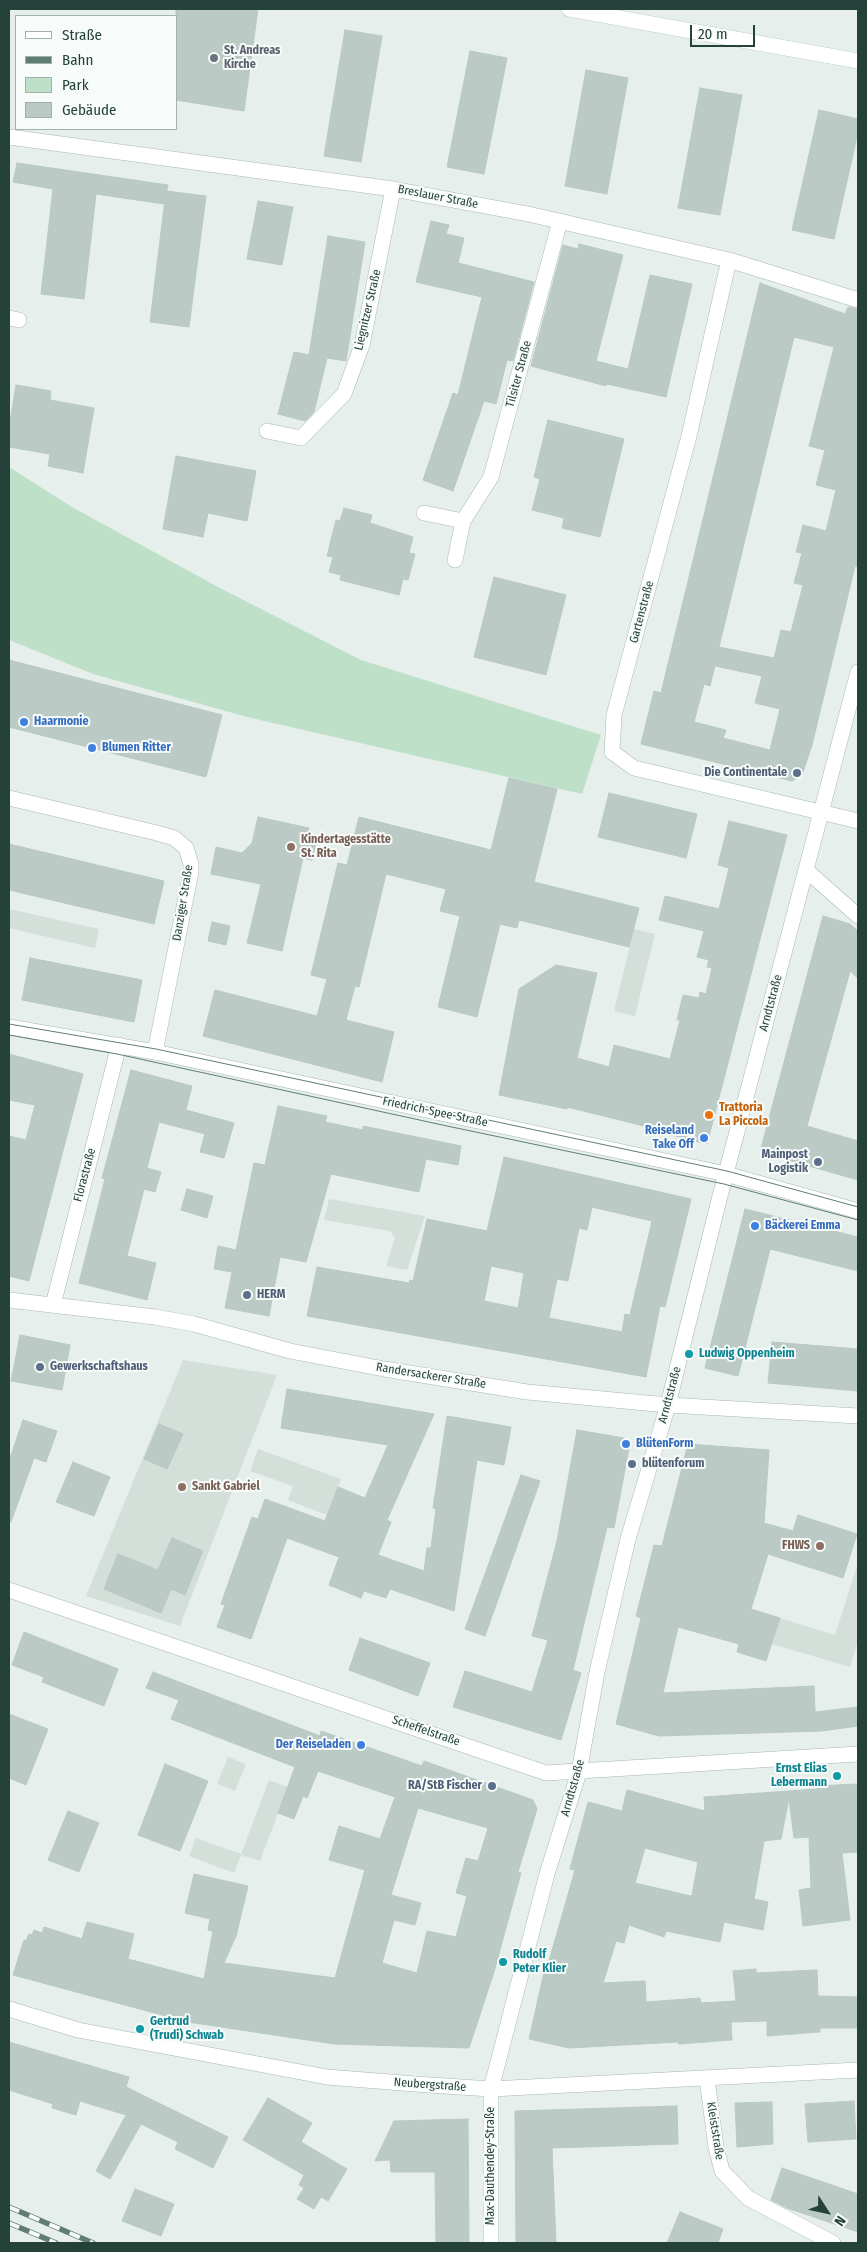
<!DOCTYPE html>
<html>
<head>
<meta charset="utf-8">
<style>
	body { margin:0 }
	#map { position:relative; width:867px; height:2252px; overflow:hidden; background:#e6efeb; font-family:"Fira Sans Condensed",sans-serif }
	canvas { display:block }
	.frame { position:absolute; inset:0; border:10px solid #24423a; pointer-events:none }
	.legend { position:absolute; left:15px; top:15px; width:162px; height:115px; box-sizing:border-box; background:#f7fbf9; border:1px solid #a3b1ad; margin:0; padding:6px 9px; list-style:none; font-size:15px; color:#24423a }
	.legend li { display:flex; align-items:center; gap:10px; height:25px }
	.legend b { width:25px; border:1px solid #a3b1ad }
	.north { position:absolute; left:802px; top:2187px; width:50px; height:50px; -webkit-text-stroke:4px #f7fbf9; paint-order:stroke; rotate:125deg; font-size:14px; font-weight:700; line-height:20px; text-align:center; color:#24423a }
	.north::after { content:''; display:block; margin:auto; width:18px; height:22px; background:#24423a; clip-path:polygon(50% 0,100% 100%,50% 72%,0 100%) }
	.scale { position:absolute; left:690px; top:25px; width:65px; height:22px; box-sizing:border-box; border:2px solid #24423a; border-top:0; padding-left:6px; font-size:15px; line-height:18px; white-space:nowrap; color:#24423a; -webkit-text-stroke:4px #f7fbf9; paint-order:stroke }
</style>
</head>
<body>
<div id="map">
<canvas width="867" height="2252"></canvas>
<div class="frame"></div>
<ul class="legend">
<li><b style="height:6px;background:#fff"></b>Straße</li>
<li><b style="height:6px;background:#5f7d75"></b>Bahn</li>
<li><b style="height:14px;background:#bfe0c8"></b>Park</li>
<li><b style="height:14px;background:#bbcac4"></b>Gebäude</li>
</ul>
<div class="north">N</div>
<div class="scale">20 m</div>
</div>
<script>
const ctx = document.querySelector('canvas').getContext('2d');
ctx.lineJoin = 'round';
function fillPath(path, color) { ctx.fillStyle = color; ctx.fill(path, 'evenodd'); }
const poly = rows => new Path2D(rows.map(r => 'M' + r).join(''));
function strokePath(path, color, width, dash) { ctx.strokeStyle = color; ctx.lineWidth = width; ctx.lineCap = dash ? 'butt' : 'round'; ctx.setLineDash(dash || []); ctx.stroke(path); }
function label(font, color, halo, rows, align = 'center') {
  ctx.font = font + ' "Fira Sans Condensed",sans-serif'; ctx.lineWidth = 4; ctx.setLineDash([]); ctx.textBaseline = 'middle'; ctx.strokeStyle = halo; ctx.fillStyle = color; for (const [text, x, y, turn = 0] of rows) {
    ctx.save(); ctx.translate(x, y); ctx.rotate((+turn || 0) * Math.PI / 180); ctx.textAlign = isNaN(turn) ? turn : align; if (halo) ctx.strokeText(text, 0, 0); ctx.fillText(text, 0, 0); ctx.restore();
  }
}
fillPath(poly([
	[9,909,99,929,95,948,9,928],
	[634,929,655,934,635,1016,614,1011],
	[329,1199,425,1216,407,1270,386,1266,395,1238,390,1231,324,1220],
	[183,1360,277,1375,180,1626,86,1596],
	[258,1449,341,1479,327,1515,288,1500,293,1486,250,1471],
	[857,1566,858,1641,850,1667,772,1644,780,1618,835,1635],
	[228,1757,246,1764,235,1791,217,1784],
	[269,1780,288,1787,260,1861,241,1855,234,1873,189,1856,196,1838,241,1854]
]), '#d4dfda');
fillPath(poly([
	[9,467,72,507,218,587,361,660,601,735,582,794,247,717,93,674,9,640]
]), '#bfe0c8');
const building = poly([
	[176,9,258,9,244,111,176,100,176,9],
	[345,30,382,36,361,162,324,156,345,30],
	[470,51,507,58,484,174,447,167,470,51],
	[586,70,628,78,607,194,565,186,586,70],
	[700,88,742,95,720,215,678,208,700,88],
	[819,110,858,119,858,132,834,239,792,230,819,110],
	[17,163,168,185,164,204,96,194,84,299,41,294,53,189,13,182,17,163],
	[166,191,206,196,189,327,150,322,166,191],
	[258,201,293,207,282,265,247,259,258,201],
	[431,221,449,225,446,234,464,238,458,263,534,282,513,361,507,360,496,404,484,401,453,491,423,480,453,393,458,395,482,297,416,282,431,221],
	[328,236,365,242,346,361,327,358,314,412,305,421,278,414,294,352,309,355,328,236],
	[579,244,623,255,596,361,628,369,650,275,692,284,666,397,607,384,606,386,531,366,563,245,578,249,579,244],
	[760,283,845,314,848,307,858,309,858,567,855,566,812,745,802,775,792,781,641,744,654,691,661,693,760,283],
	[794,337,834,347,809,446,825,450,816,485,836,490,826,531,803,525,796,552,802,553,794,583,803,585,791,632,781,630,774,658,719,647,794,337],
	[715,666,762,676,755,703,780,709,770,750,723,738,726,730,694,722,704,684,710,686,715,666],
	[16,385,51,391,50,400,94,408,83,473,48,466,50,454,9,447,9,428,16,385],
	[548,420,624,439,600,537,562,528,564,518,532,510,540,479,534,477,548,420],
	[176,456,256,471,247,521,208,513,203,537,163,529,176,456],
	[344,508,372,515,370,523,413,537,409,553,415,554,408,580,403,579,399,595,340,580,341,575,329,572,333,557,327,556,336,520,340,521,344,508],
	[494,577,566,595,546,675,474,657,494,577],
	[9,660,222,715,206,777,9,727,9,660],
	[509,778,557,789,534,882,639,908,629,947,519,920,517,928,500,924,477,1017,438,1007,460,916,440,911,446,889,386,874,359,987,355,986,346,1020,394,1032,382,1082,203,1036,215,990,317,1016,327,979,311,975,338,863,347,865,359,817,491,850,509,778],
	[609,793,697,814,686,858,598,837,609,793],
	[258,817,309,828,306,841,316,843,312,860,303,858,282,951,247,943,261,884,211,874,216,847,242,853,252,843,258,817],
	[729,821,787,835,707,1144,648,1129,648,1127,567,1107,567,1109,499,1095,519,989,556,965,597,973,577,1058,609,1067,614,1045,670,1059,680,1020,677,1020,683,995,699,998,700,992,706,994,712,968,707,967,709,960,697,957,704,931,659,920,665,896,719,909,729,868,718,865,729,821],
	[9,844,164,881,154,924,9,890,9,844],
	[823,916,850,924,858,931,858,978,850,971,807,1126,858,1141,858,1180,760,1152,823,916],
	[212,922,230,926,226,945,208,941,212,922],
	[30,958,142,980,134,1022,22,1000,30,958],
	[9,1054,83,1074,29,1281,9,1276,9,1136,26,1140,35,1105,9,1100,9,1054],
	[131,1070,192,1086,186,1110,234,1123,224,1158,200,1152,205,1134,159,1122,147,1168,161,1172,155,1192,144,1189,127,1256,156,1263,147,1300,79,1283,105,1179,102,1178,131,1070],
	[278,1106,327,1116,325,1122,363,1130,363,1126,461,1146,458,1165,426,1159,419,1192,331,1174,306,1262,280,1257,269,1316,225,1308,232,1272,214,1269,218,1246,236,1250,254,1163,265,1165,278,1106],
	[504,1157,691,1199,665,1307,660,1306,646,1377,307,1316,317,1267,409,1283,410,1280,413,1281,427,1219,487,1231,504,1157],
	[592,1207,652,1221,630,1315,625,1314,622,1332,549,1318,557,1279,568,1281,579,1228,587,1230,592,1207],
	[491,1266,524,1273,518,1308,484,1301,491,1266],
	[187,1189,213,1196,207,1218,181,1210,187,1189],
	[745,1209,858,1237,858,1271,770,1249,738,1376,705,1368,745,1209],
	[20,1335,70,1345,62,1390,11,1381,20,1335],
	[772,1342,858,1349,858,1391,768,1383,772,1342],
	[287,1389,434,1414,387,1520,391,1522,378,1555,424,1571,427,1548,431,1548,436,1509,433,1508,447,1416,511,1427,504,1465,477,1460,454,1611,390,1589,386,1598,364,1591,361,1598,329,1585,339,1557,287,1538,251,1639,217,1627,225,1605,221,1604,233,1570,252,1517,258,1519,265,1499,325,1521,338,1487,365,1498,388,1445,281,1428,287,1389],
	[23,1420,57,1431,46,1462,34,1458,11,1522,9,1522,9,1461,23,1420],
	[159,1424,183,1434,167,1469,144,1459,159,1424],
	[577,1430,624,1438,629,1448,614,1528,607,1527,573,1670,581,1673,561,1740,453,1707,465,1671,532,1692,548,1640,532,1636,557,1541,577,1430],
	[688,1444,769,1450,764,1523,793,1531,798,1515,857,1534,843,1578,768,1554,751,1609,780,1618,766,1661,737,1652,739,1644,678,1627,663,1693,814,1686,815,1712,858,1707,858,1726,822,1731,659,1736,616,1724,641,1618,636,1616,654,1545,662,1546,688,1444],
	[73,1462,110,1477,94,1516,56,1502,73,1462],
	[521,1475,540,1481,485,1636,465,1629,521,1475],
	[172,1538,203,1551,185,1595,171,1589,161,1613,104,1589,118,1554,158,1570,172,1538],
	[24,1632,118,1669,104,1706,42,1682,44,1677,12,1665,24,1632],
	[360,1638,430,1663,418,1696,349,1670,360,1638],
	[153,1672,320,1736,321,1731,422,1766,424,1761,533,1800,537,1809,518,1872,521,1873,494,1972,469,2048,334,2044,188,2022,13,1975,24,1940,26,1941,29,1934,32,1935,34,1930,42,1933,44,1927,82,1939,87,1922,134,1934,128,1959,204,1979,213,1931,208,1930,210,1919,185,1913,194,1874,248,1886,236,1936,224,1963,335,1978,365,1870,329,1860,339,1826,380,1839,395,1797,318,1771,307,1798,303,1796,294,1819,278,1813,295,1767,171,1719,179,1700,146,1688,153,1672],
	[418,1808,488,1828,478,1861,466,1858,456,1893,467,1896,456,1937,427,1931,417,1973,382,1963,394,1920,415,1925,421,1903,391,1895,418,1808],
	[9,1714,48,1729,26,1785,9,1778,9,1714],
	[165,1764,208,1781,180,1851,138,1835,165,1764],
	[858,1784,858,1852,842,1853,850,1920,803,1926,799,1890,811,1888,809,1837,794,1838,789,1798,781,1839,764,1841,754,1899,768,1902,763,1930,724,1922,720,1942,666,1931,664,1937,629,1925,624,1943,616,1941,603,1983,645,1981,646,2002,700,1998,701,2003,736,2001,733,1971,756,1969,756,1973,817,1970,818,1996,858,1997,858,2028,820,2028,820,2032,767,2036,767,2021,731,2022,732,2040,679,2044,678,2042,569,2048,529,2039,545,1968,547,1968,575,1870,570,1869,588,1802,622,1811,627,1790,705,1811,704,1797,817,1789,816,1786,858,1784],
	[645,1848,698,1862,692,1895,691,1896,635,1883,645,1848],
	[68,1811,99,1823,79,1872,48,1860,68,1811],
	[9,2042,129,2077,126,2087,228,2137,213,2168,175,2149,178,2142,141,2124,110,2179,96,2171,126,2115,80,2101,76,2115,52,2108,53,2104,9,2090,9,2042],
	[268,2098,312,2123,301,2142,347,2169,328,2201,321,2197,314,2209,297,2199,304,2188,299,2185,304,2175,243,2140,268,2098],
	[854,2101,856,2139,808,2142,805,2104,854,2101],
	[772,2102,773,2144,737,2147,735,2103,772,2102],
	[677,2106,678,2144,552,2148,556,2243,516,2243,515,2111,677,2106],
	[468,2119,469,2243,436,2243,435,2172,391,2172,390,2160,375,2161,394,2121,468,2119],
	[782,2168,858,2194,858,2232,787,2208,771,2200,782,2168],
	[135,2189,174,2204,161,2236,122,2221,135,2189],
	[680,2212,723,2229,718,2243,667,2243,680,2212]
]);
fillPath(building, '#bbcac4');
strokePath(building, '#b8c9c2', 1);
const minor = poly([
	[9,137,393,189,528,214,729,260,858,300],
	[729,260,689,436,614,715,612,752,634,768,858,821],
	[9,318,19,320],
	[267,431,301,438,344,394,362,345,393,189],
	[424,513,463,521],
	[455,560,463,521,491,477,560,221],
	[9,798,157,833,174,838,186,848,191,864,191,872,155,1052],
	[806,870,858,916],
	[53,1305,119,1045],
	[9,1590,546,1773,858,1754],
	[9,2009,78,2030,327,2077,415,2084,491,2089,858,2070],
	[707,2079,716,2147,722,2171,748,2198,833,2243],
	[491,2243,491,2089,547,1874,579,1772,597,1672,628,1539,668,1405,719,1200,858,672]
]);
const tertiary = poly([
	[9,1027,155,1052,726,1174,858,1211],
	[9,1300,155,1317,194,1324,290,1351,384,1369,527,1392,668,1405,858,1416]
]);
const secondary = poly([
	[569,9,858,61]
]);
strokePath(minor, '#a8b8b2', 16);
strokePath(tertiary, '#a8b8b2', 16);
strokePath(secondary, '#a4bbb3', 16);
strokePath(minor, '#fff', 15);
strokePath(tertiary, '#fff', 15);
strokePath(secondary, '#fff', 15);
strokePath(poly([
	[9,1024,156,1049,727,1171,858,1207],
	[9,1035,117,1054,447,1126,724,1184,858,1220]
]), '#5f7d75', 1);
const rail = poly([
	[9,2207,93,2243],
	[9,2223,56,2243]
]);
strokePath(rail, '#5f7d75', 5.5);
strokePath(rail, '#f7fbf9', 4, [11]);
for (const [x, y, r, color] of [
	[214,58,5,"#6b7280"],
	[24,722,5,"#3f7fe0"],
	[92,748,5,"#3f7fe0"],
	[797,773,5,"#5c6f8a"],
	[291,847,5,"#8d6e63"],
	[709,1115,5,"#e8710a"],
	[704,1138,5,"#3f7fe0"],
	[818,1162,5,"#5c6f8a"],
	[755,1226,5,"#3f7fe0"],
	[247,1295,5,"#5c6f8a"],
	[689,1354,5,"#0f9aa8"],
	[40,1367,5,"#5c6f8a"],
	[626,1444,5,"#3f7fe0"],
	[632,1464,5,"#5c6f8a"],
	[182,1487,5,"#8d6e63"],
	[820,1546,5,"#8d6e63"],
	[361,1745,5,"#3f7fe0"],
	[837,1776,5,"#0f9aa8"],
	[492,1786,5,"#5c6f8a"],
	[503,1962,5,"#0f9aa8"],
	[140,2029,5,"#0f9aa8"]
]) { const dot = new Path2D(); dot.arc(x, y, r, 0, 2 * Math.PI); ctx.fillStyle = color; ctx.fill(dot); strokePath(dot, '#f7fbf9', 2); }
label('bold 12px', '#5b616d', '#f7fbf9', [
	["St. Andreas",224,51],
	["Kirche",224,65]
], 'left');
label('12px', '#24423a', '#f7fbf9', [
	["Breslauer Straße",438,197,11],
	["Liegnitzer Straße",368,310,-77],
	["Tilsiter Straße",519,374,-75],
	["Gartenstraße",642,612,-75],
	["Danziger Straße",183,903,-81],
	["Arndtstraße",771,1003,-75],
	["Friedrich-Spee-Straße",435,1112,12],
	["Florastraße",85,1175,-75],
	["Randersackerer Straße",431,1376,9],
	["Arndtstraße",670,1395,-75],
	["Scheffelstraße",426,1731,19],
	["Arndtstraße",573,1788,-74],
	["Neubergstraße",430,2085,4],
	["Kleiststraße",715,2131,81],
	["Max-Dauthendey-Straße",491,2166,-90]
]);
label('bold 12px', '#366cbe', '#f7fbf9', [
	["Haarmonie",34,722],
	["Blumen Ritter",102,748],
	["Reiseland",694,1131,"right"],
	["Take Off",694,1145,"right"],
	["Bäckerei Emma",765,1226],
	["BlütenForm",636,1444],
	["Der Reiseladen",351,1745,"right"]
], 'left');
label('bold 12px', '#4e5e75', '#f7fbf9', [
	["Die Continentale",787,773],
	["Mainpost",808,1155],
	["Logistik",808,1169],
	["HERM",257,1295,"left"],
	["Gewerkschaftshaus",50,1367,"left"],
	["blütenforum",642,1464,"left"],
	["RA/StB Fischer",482,1786]
], 'right');
label('bold 12px', '#785e54', '#f7fbf9', [
	["Kindertagesstätte",301,840],
	["St. Rita",301,854],
	["Sankt Gabriel",192,1487],
	["FHWS",810,1546,"right"]
], 'left');
label('bold 12px', '#c56008', '#f7fbf9', [
	["Trattoria",719,1108],
	["La Piccola",719,1122]
], 'left');
label('bold 12px', '#0d838f', '#f7fbf9', [
	["Ludwig Oppenheim",699,1354],
	["Ernst Elias",827,1769,"right"],
	["Lebermann",827,1783,"right"],
	["Rudolf",513,1955],
	["Peter Klier",513,1969],
	["Gertrud",150,2022],
	["(Trudi) Schwab",150,2036]
], 'left');
</script>
</body>
</html>
